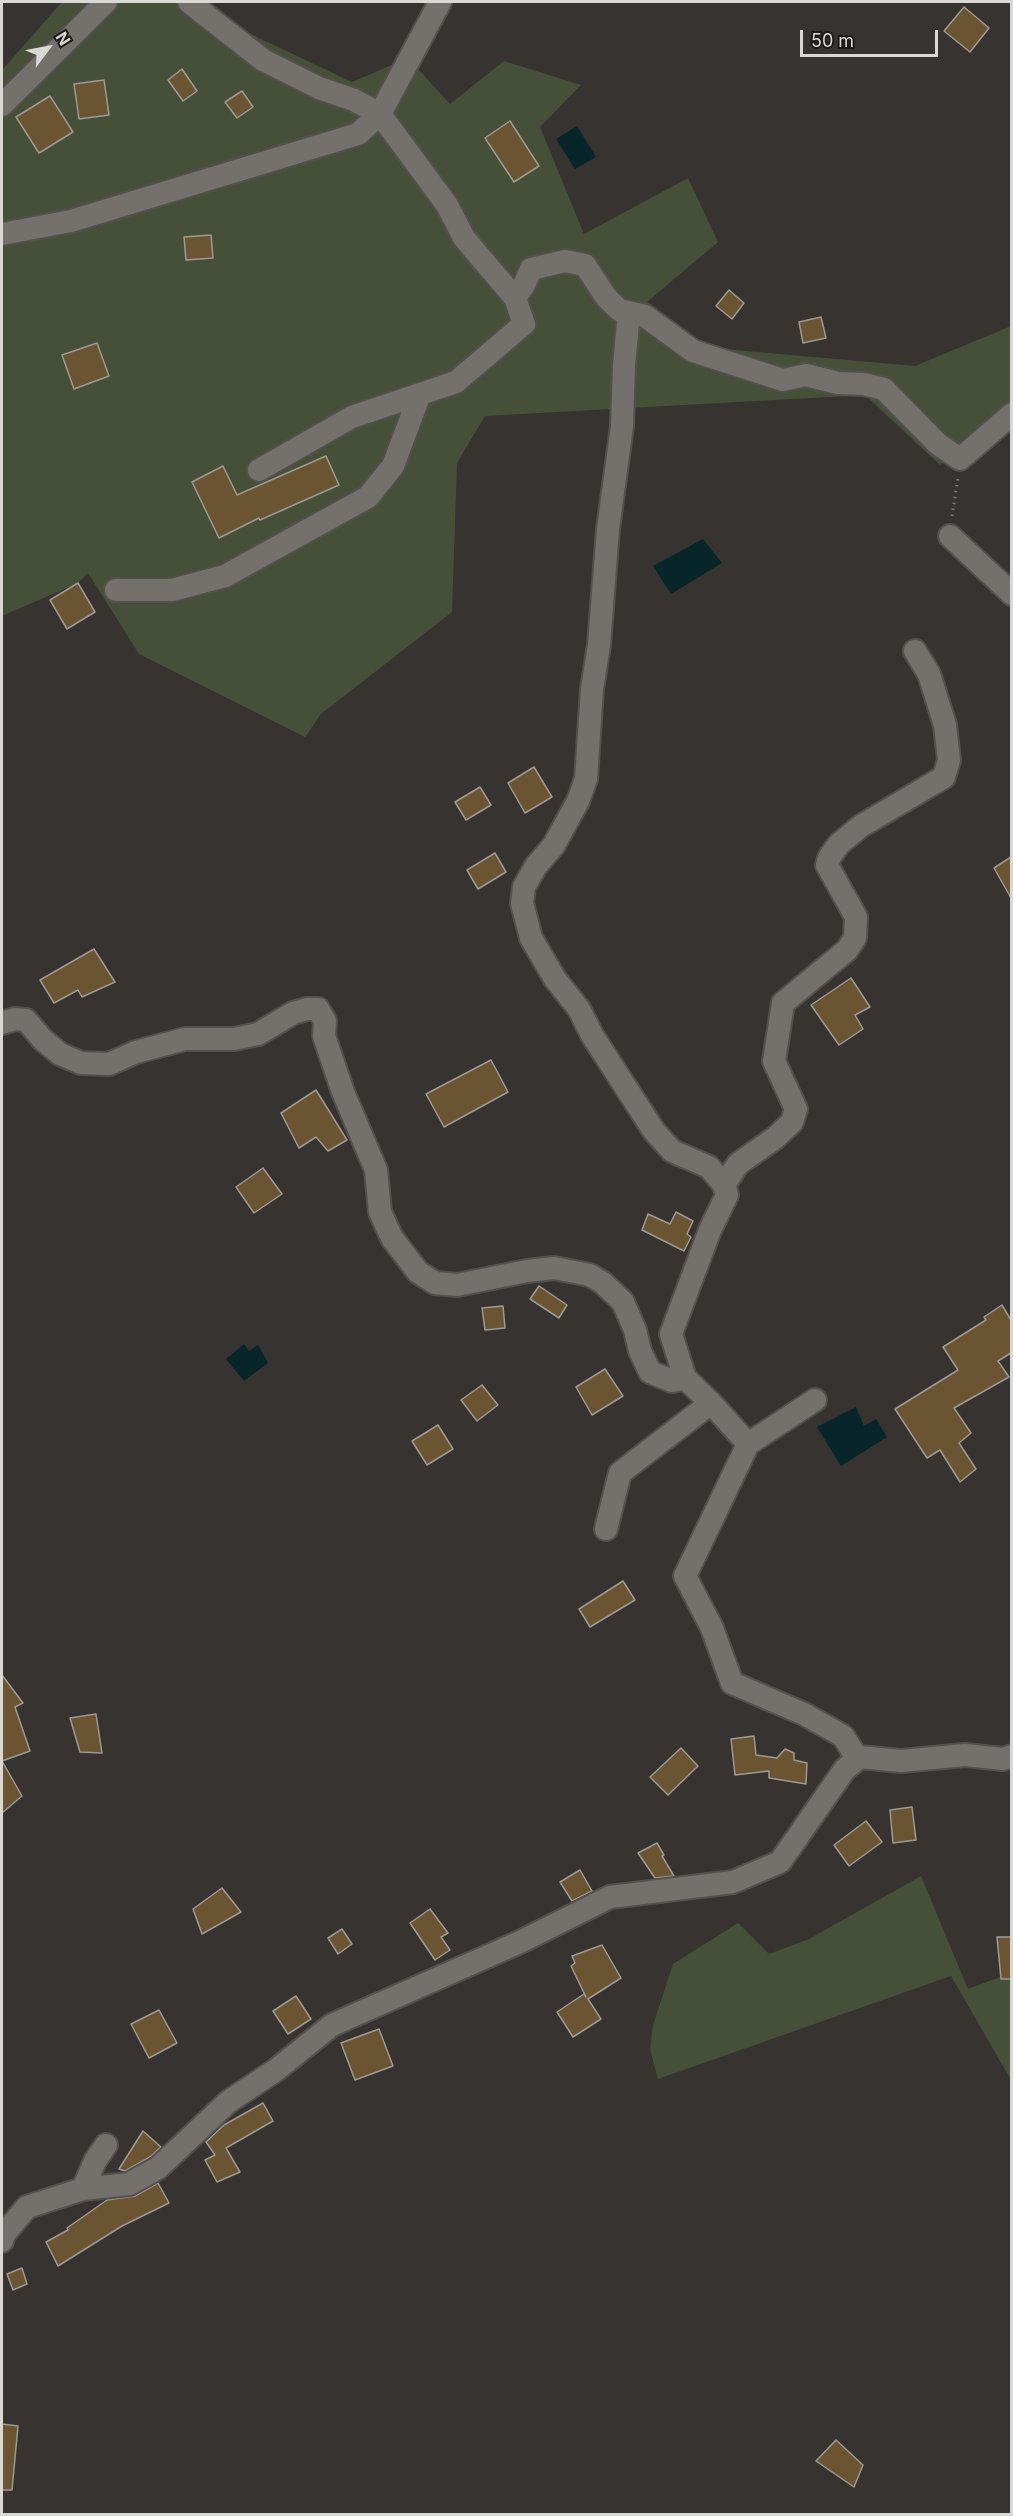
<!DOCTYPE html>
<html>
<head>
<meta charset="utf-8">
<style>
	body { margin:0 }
	#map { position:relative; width:1013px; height:2516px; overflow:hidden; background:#363330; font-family:Inter,sans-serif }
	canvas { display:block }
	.frame { position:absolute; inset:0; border:3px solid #dad8d5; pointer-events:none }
	.north { position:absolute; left:18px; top:18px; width:60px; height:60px; -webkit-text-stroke:4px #1d1b1a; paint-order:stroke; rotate:58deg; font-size:16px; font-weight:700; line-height:24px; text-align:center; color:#dad8d5 }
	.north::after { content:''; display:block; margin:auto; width:21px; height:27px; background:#dad8d5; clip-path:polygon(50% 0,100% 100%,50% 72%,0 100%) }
	.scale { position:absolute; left:800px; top:30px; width:138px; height:27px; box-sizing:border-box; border:3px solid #dad8d5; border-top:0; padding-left:8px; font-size:18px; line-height:21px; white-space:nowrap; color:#dad8d5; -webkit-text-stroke:4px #1d1b1a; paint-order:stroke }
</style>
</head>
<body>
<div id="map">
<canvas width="1013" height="2516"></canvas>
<div class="frame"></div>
<div class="north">N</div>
<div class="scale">50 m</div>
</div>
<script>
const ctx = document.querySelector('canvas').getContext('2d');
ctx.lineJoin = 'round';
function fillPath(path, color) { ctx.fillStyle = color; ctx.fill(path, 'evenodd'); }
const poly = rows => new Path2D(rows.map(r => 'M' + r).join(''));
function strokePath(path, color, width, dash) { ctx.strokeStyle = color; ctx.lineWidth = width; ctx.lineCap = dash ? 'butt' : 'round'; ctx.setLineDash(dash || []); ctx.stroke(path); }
fillPath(poly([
	[62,2,185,3,352,82,408,58,450,104,504,61,581,85,540,127,584,234,688,178,718,242,647,302,701,347,915,366,1011,326,1011,414,940,465,865,395,485,416,457,463,452,612,321,714,305,737,139,654,88,573,78,583,2,616,2,70],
	[921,1876,968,1989,1011,1973,1011,2080,951,1976,658,2079,650,2049,653,2025,673,1964,738,1923,769,1954,809,1939]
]), '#465038');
fillPath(poly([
	[577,126,596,157,575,169,556,139],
	[703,539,722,563,671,594,653,566],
	[244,1344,249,1351,258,1345,268,1363,244,1381,226,1359],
	[856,1407,864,1426,876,1419,887,1437,841,1466,817,1427]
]), '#082629');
const building = poly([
	[964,7,989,28,970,52,944,31,964,7],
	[182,69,197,91,183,101,168,80,182,69],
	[104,80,109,115,79,119,74,84,104,80],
	[242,91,253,107,237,118,225,102,242,91],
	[50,96,73,132,39,153,16,117,50,96],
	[510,121,539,166,514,182,485,138,510,121],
	[211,235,213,258,186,260,184,237,211,235],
	[729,290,744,303,732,319,716,306,729,290],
	[821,317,826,338,803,343,799,322,821,317],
	[97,343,109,376,74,389,62,355,97,343],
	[326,456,339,485,260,520,259,518,219,538,192,482,223,466,237,495,326,456],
	[78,583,95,612,67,629,50,600,78,583],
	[534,767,552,797,525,813,508,783,534,767],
	[480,787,491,805,466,820,455,802,480,787],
	[495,853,506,872,478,889,467,870,495,853],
	[1011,857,1011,898,994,868,1011,857],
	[94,949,115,982,82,997,78,990,54,1003,40,980,94,949],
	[851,978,870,1007,855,1015,863,1029,839,1045,811,1005,851,978],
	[491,1060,508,1092,444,1127,426,1094,491,1060],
	[316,1090,347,1140,328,1151,316,1137,299,1148,281,1113,316,1090],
	[263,1168,282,1194,254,1213,236,1187,263,1168],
	[676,1212,693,1221,687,1234,691,1237,684,1251,642,1230,648,1214,670,1224,676,1212],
	[539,1286,567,1305,559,1318,530,1299,539,1286],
	[1002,1305,1011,1320,1011,1353,998,1361,1009,1377,954,1408,971,1433,959,1443,976,1469,960,1482,940,1450,927,1458,895,1409,958,1370,943,1347,986,1320,984,1317,1002,1305],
	[503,1306,505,1328,485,1330,482,1308,503,1306],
	[605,1369,623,1396,592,1415,576,1387,605,1369],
	[482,1385,498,1405,477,1421,461,1400,482,1385],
	[438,1425,453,1449,427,1465,412,1441,438,1425],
	[623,1581,635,1600,590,1627,579,1609,623,1581],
	[2,1675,23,1703,15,1707,30,1751,2,1761,22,1796,2,1813,2,1675],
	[96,1714,102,1753,80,1752,70,1718,96,1714],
	[754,1736,756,1755,777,1758,785,1749,794,1753,794,1760,807,1763,806,1784,769,1778,769,1771,735,1775,731,1739,754,1736],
	[681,1748,698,1766,668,1795,650,1777,681,1748],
	[912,1807,916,1840,893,1843,890,1810,912,1807],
	[866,1821,882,1842,849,1866,834,1845,866,1821],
	[657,1843,664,1855,662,1856,674,1876,655,1878,638,1853,657,1843],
	[580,1870,592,1891,572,1901,560,1882,580,1870],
	[222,1888,241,1912,202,1934,193,1909,222,1888],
	[430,1909,448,1933,441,1937,450,1950,435,1960,410,1923,430,1909],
	[342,1929,352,1944,338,1954,328,1938,342,1929],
	[997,1937,1011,1937,1011,1979,1001,1979,997,1937],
	[602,1945,621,1978,588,1999,601,2019,573,2037,557,2012,584,1994,586,1997,571,1966,575,1963,572,1956,602,1945],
	[296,1996,311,2019,288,2034,273,2011,296,1996],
	[159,2010,177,2043,149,2058,131,2024,159,2010],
	[379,2029,393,2066,355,2080,341,2043,379,2029],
	[263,2103,273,2121,226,2148,240,2172,217,2182,205,2160,215,2155,206,2142,224,2125,263,2103],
	[143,2131,161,2147,150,2157,125,2171,119,2169,143,2131],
	[158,2183,169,2203,122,2226,58,2266,46,2242,68,2230,67,2228,107,2200,135,2196,158,2183],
	[22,2268,27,2284,13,2290,7,2274,22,2268],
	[2,2424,18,2426,12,2490,2,2490,2,2424],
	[836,2440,863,2465,854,2487,816,2461,836,2440]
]);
fillPath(building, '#6b5431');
strokePath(building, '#9d9a96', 1.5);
const street = poly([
	[189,2,263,60,319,88,354,100,380,114,447,205,464,238,515,298,524,324,456,382,352,417,259,470],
	[2,105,106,2],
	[2,234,71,221,358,134,380,114,440,2],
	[515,298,524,285,531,269,565,261,585,265,606,297,619,310,645,316,693,351,783,380,806,375,838,383,864,384,884,389,938,444,960,459,1012,414],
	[629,313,624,365,622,426,608,529,599,645,592,689,586,779,578,801,554,845,536,866,524,887,522,903,531,938,555,979,579,1009,592,1035,654,1131,672,1151,709,1167,724,1185,727,1195,710,1230,671,1334,685,1378,711,1403],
	[950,536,1012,594],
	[116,590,172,590,225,576,368,497,393,466,420,394],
	[2,1023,15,1019,26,1020,43,1040,60,1054,81,1063,109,1064,136,1052,185,1039,234,1039,258,1034,293,1013,307,1009,318,1009,325,1021,324,1036,343,1092,376,1170,380,1212,392,1238,418,1272,435,1283,457,1285,527,1271,554,1268,590,1275,603,1283,623,1302,635,1330,640,1351,650,1372,672,1381,685,1378],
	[724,1185,738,1164,775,1138,792,1122,796,1109,774,1061,783,1003,847,950,855,938,856,917,827,865,829,858,839,844,861,826,944,777,949,760,945,725,929,674,915,651],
	[748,1444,685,1576,712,1628,732,1683,804,1714,843,1736,857,1758],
	[606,1529,620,1473,711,1403,748,1444,815,1400],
	[83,2189,95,2161,106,2145],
	[2,2241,4,2234,27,2207,83,2189,129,2184,158,2168,228,2102,276,2070,332,2025,520,1942,610,1897,733,1882,780,1862,845,1769,860,1757,901,1761,965,1755,1003,1759,1012,1756]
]);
strokePath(street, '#53504d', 26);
strokePath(poly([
	[952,516,958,478]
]), '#7b7976', 3, [1.5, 4.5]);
strokePath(street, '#74716d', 22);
</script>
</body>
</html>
